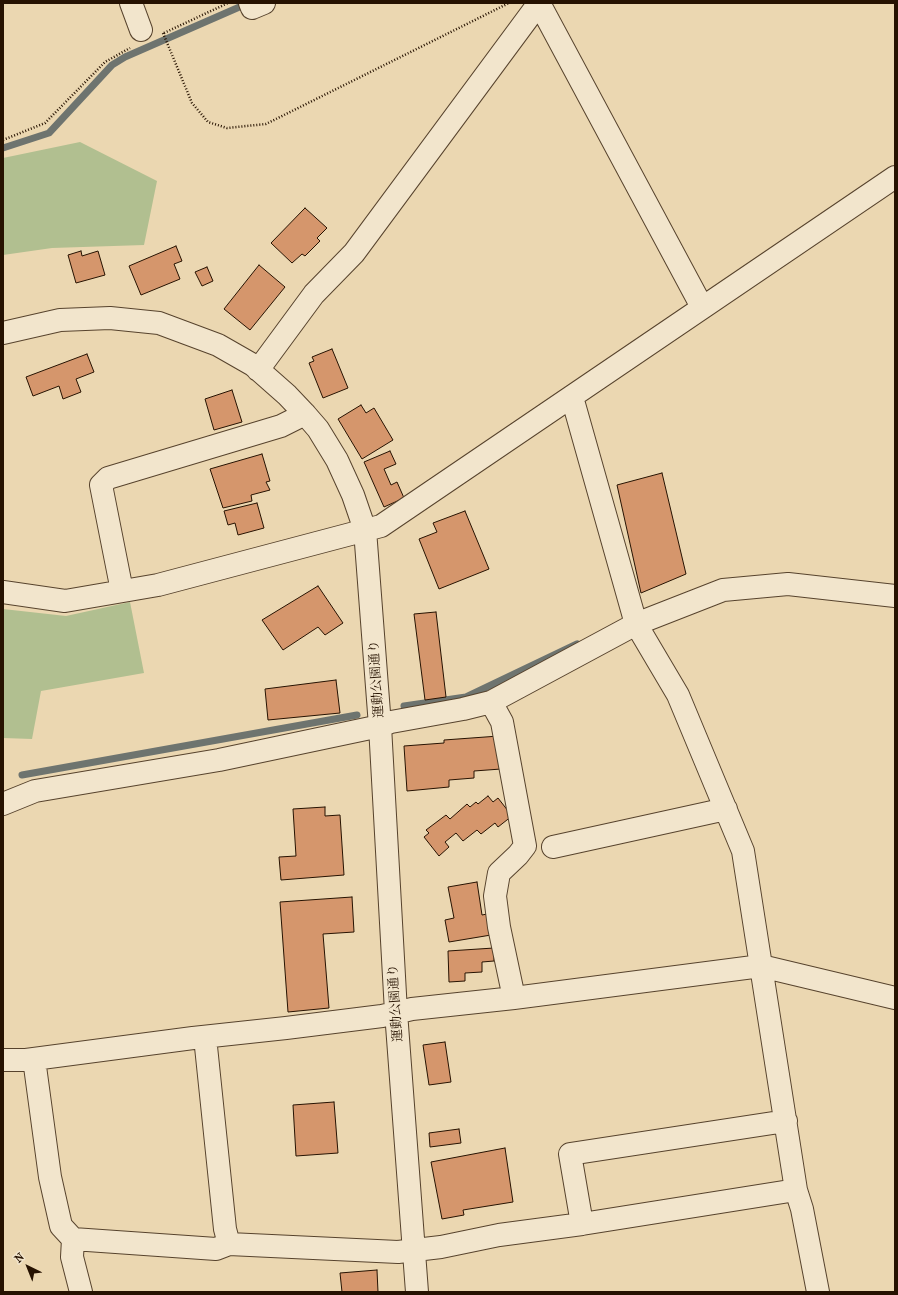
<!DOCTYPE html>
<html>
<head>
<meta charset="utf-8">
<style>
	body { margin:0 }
	#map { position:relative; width:898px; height:1295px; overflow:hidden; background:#ebd7b1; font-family:"IM FELL French Canon",serif }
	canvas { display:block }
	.frame { position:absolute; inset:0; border:4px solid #261201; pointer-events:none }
	.north { position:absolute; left:8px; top:1247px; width:40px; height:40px; -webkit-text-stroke:3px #f2e5cc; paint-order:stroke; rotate:317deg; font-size:11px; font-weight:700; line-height:16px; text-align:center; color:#261201 }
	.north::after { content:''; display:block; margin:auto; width:14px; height:18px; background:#261201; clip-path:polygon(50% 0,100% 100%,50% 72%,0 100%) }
</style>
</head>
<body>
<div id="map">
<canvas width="898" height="1295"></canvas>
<div class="frame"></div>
<div class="north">N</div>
</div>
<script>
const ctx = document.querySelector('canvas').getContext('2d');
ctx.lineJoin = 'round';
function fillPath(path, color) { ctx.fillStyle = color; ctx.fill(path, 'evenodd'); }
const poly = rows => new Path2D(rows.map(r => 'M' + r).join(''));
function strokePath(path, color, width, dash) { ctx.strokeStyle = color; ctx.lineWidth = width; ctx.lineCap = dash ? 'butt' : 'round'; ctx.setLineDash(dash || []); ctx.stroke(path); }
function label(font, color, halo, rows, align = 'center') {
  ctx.font = font + ' "IM FELL French Canon","Noto Serif JP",serif'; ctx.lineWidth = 3.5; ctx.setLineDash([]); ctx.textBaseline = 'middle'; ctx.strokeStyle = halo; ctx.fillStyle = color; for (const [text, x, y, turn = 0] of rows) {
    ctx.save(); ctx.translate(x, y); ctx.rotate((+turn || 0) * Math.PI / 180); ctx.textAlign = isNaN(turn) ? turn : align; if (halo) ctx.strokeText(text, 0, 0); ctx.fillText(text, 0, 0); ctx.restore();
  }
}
fillPath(poly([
	[80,142,157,181,144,245,52,248,3,255,3,158],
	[130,602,144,673,41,691,32,739,3,738,3,609,66,616]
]), '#b1bf90');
strokePath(poly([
	[3,148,49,133,112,65,125,57,244,5],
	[404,706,466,697,577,644],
	[22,775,357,715]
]), '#6e746f', 7);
const building = poly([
	[305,208,327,228,317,238,320,241,305,256,302,254,292,263,271,243,305,208],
	[176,246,182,261,174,264,180,279,141,295,129,266,176,246],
	[81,251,82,256,98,251,105,275,76,283,68,255,81,251],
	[259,265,285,287,250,330,224,309,259,265],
	[207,267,213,281,202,286,195,272,207,267],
	[332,349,348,388,323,398,309,363,314,361,312,357,332,349],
	[87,354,94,372,76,379,81,392,63,399,59,386,33,396,26,377,87,354],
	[232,390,242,422,214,430,205,399,232,390],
	[361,405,366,413,374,408,393,440,362,459,338,419,361,405],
	[390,451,396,464,384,469,391,485,397,482,404,498,384,507,364,462,390,451],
	[262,454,270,481,266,482,270,490,251,495,252,501,223,508,210,469,262,454],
	[662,473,686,574,641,593,617,485,662,473],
	[257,503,264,528,238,535,235,523,228,525,224,511,257,503],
	[465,511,489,569,439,589,419,539,437,532,433,523,465,511],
	[318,586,343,623,325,635,318,627,283,650,262,620,318,586],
	[436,612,446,697,425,700,414,614,436,612],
	[336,680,340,713,268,720,265,689,336,680],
	[499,736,501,769,474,771,474,778,449,780,449,787,407,791,404,746,444,743,444,740,499,736],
	[488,796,493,802,498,798,512,816,498,827,495,823,481,834,477,830,463,841,456,833,445,842,449,847,439,856,424,837,429,833,426,830,446,815,450,819,467,804,470,807,476,802,478,804,488,796],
	[325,807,325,816,340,815,344,875,281,880,279,857,296,856,293,809,325,807],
	[477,882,482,915,487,914,491,935,449,942,445,920,454,918,448,887,477,882],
	[352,897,354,932,323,934,329,1008,288,1012,280,902,352,897],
	[494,948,494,961,482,962,482,972,465,973,465,981,449,982,448,951,494,948],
	[445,1042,451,1082,429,1085,423,1045,445,1042],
	[334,1102,338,1153,296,1156,293,1105,334,1102],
	[459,1129,461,1143,430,1147,429,1133,459,1129],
	[505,1148,513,1202,463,1210,464,1215,442,1219,431,1162,505,1148],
	[377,1270,378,1292,342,1292,340,1273,377,1270]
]);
fillPath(building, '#d5966c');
strokePath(building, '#261201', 1);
const minor = poly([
	[131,3,141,30],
	[250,3,252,8,264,3],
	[539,3,702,307],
	[3,333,60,320,110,318,159,323,218,345,253,365,287,395,305,414,318,429,337,460,353,495,365,530,380,726,396,1012,417,1292],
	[258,370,314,294,354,253,539,3],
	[572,397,636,624,678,695,743,851,796,1190,802,1209,818,1292],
	[122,591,101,485,108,478,281,426,305,414],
	[3,592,65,601,158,585,381,526,895,177],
	[491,702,502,722,525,846,518,855,499,873,495,896,499,927,514,998],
	[3,804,35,791,219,760,380,726,391,722,463,709,491,702,636,624,723,590,788,584,895,596],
	[553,847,726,809],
	[205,1037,225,1229,229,1244],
	[34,1059,50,1177,61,1226,73,1239,72,1257,81,1292],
	[3,1060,26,1060,193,1038,286,1028,382,1016,412,1009,514,998,761,966,895,998],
	[786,1121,570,1154,582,1224,796,1190],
	[73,1239,216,1249,229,1244,398,1252,441,1247,499,1235,582,1224]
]);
strokePath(minor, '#57432d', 24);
strokePath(poly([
	[163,33,192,103,208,122,227,128,266,124,509,3],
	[164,33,228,3],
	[3,140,45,123,105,62,130,48]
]), '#261201', 2.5, [1, 2]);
strokePath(minor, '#f2e5cc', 22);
label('13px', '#261201', '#f2e5cc', [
	["運動公園通り",377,679,-94],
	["運動公園通り",396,1003,-94]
]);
</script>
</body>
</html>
